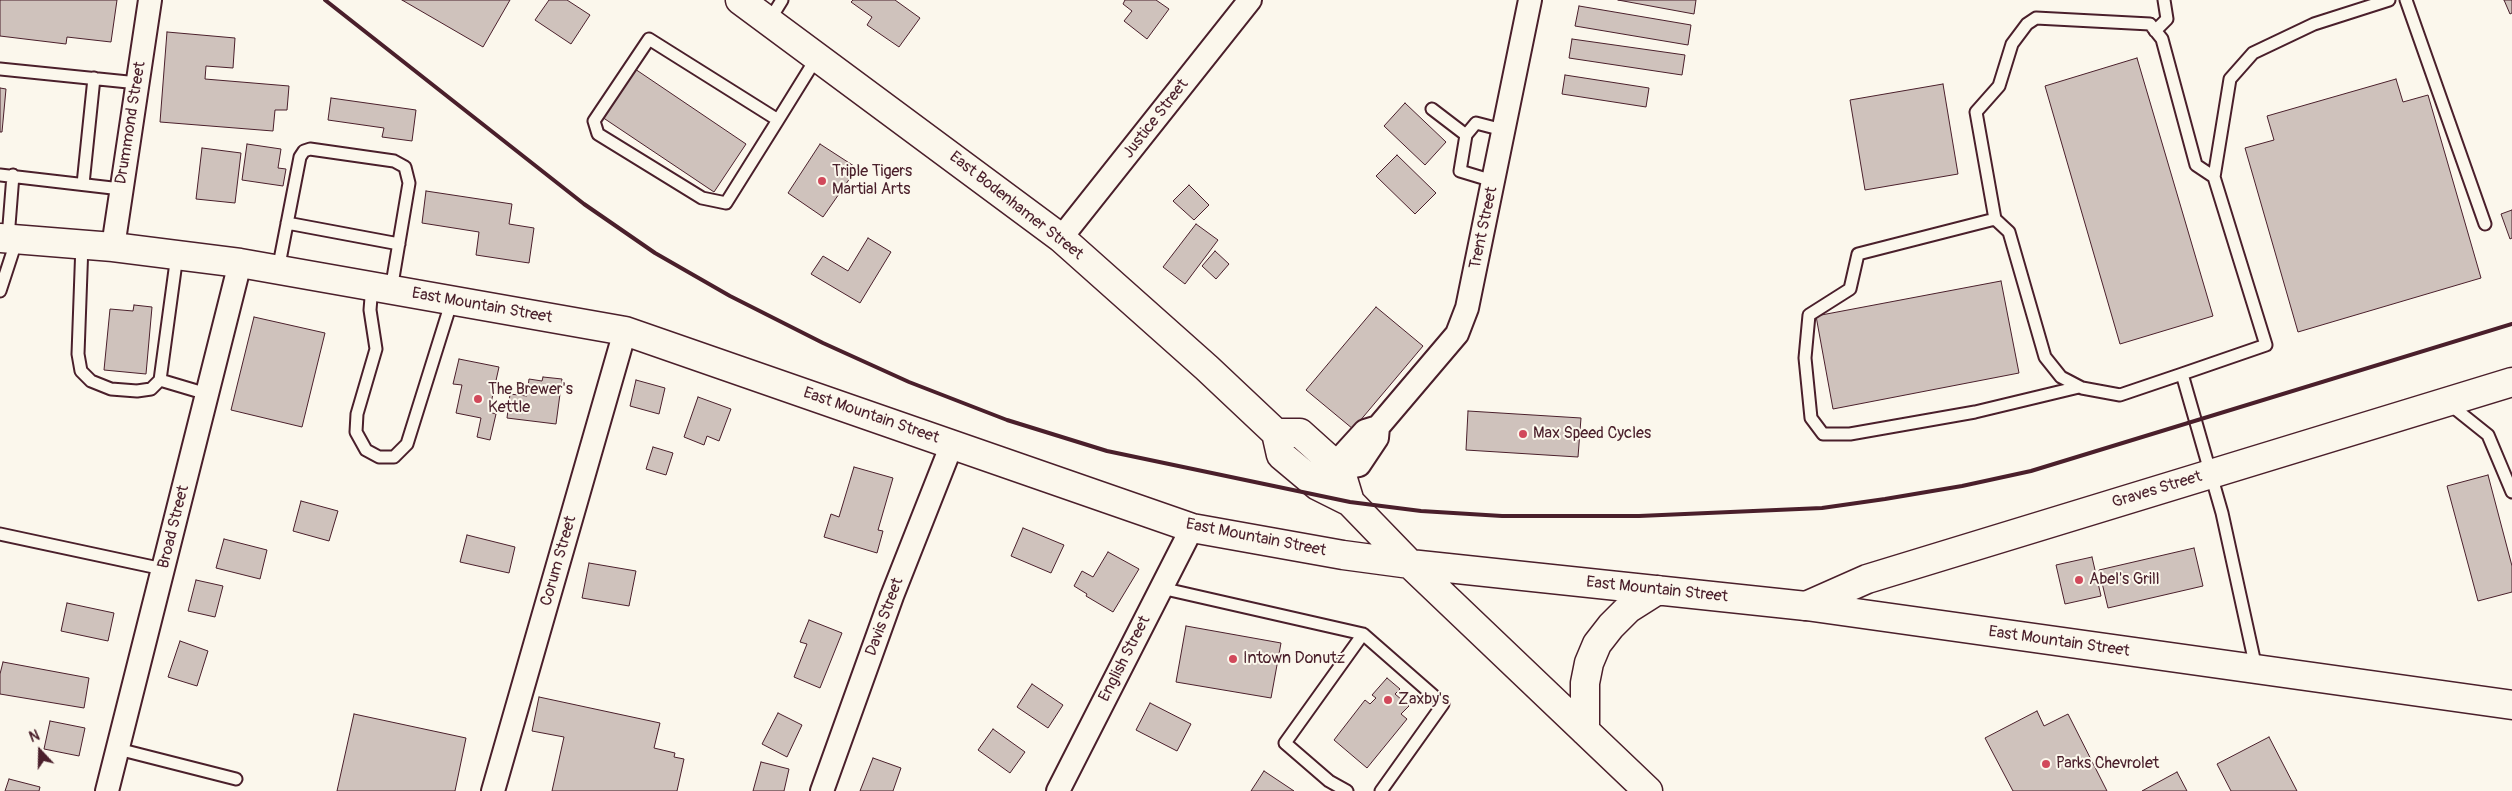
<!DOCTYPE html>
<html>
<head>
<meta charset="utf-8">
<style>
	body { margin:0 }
	#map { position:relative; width:2512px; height:791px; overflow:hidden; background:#fbf7ec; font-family:Pangolin,sans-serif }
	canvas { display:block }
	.north { position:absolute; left:15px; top:726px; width:50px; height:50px; -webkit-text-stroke:4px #fbf7ec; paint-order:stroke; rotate:339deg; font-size:14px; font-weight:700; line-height:20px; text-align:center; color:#4a1f2b }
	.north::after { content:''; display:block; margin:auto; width:18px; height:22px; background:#4a1f2b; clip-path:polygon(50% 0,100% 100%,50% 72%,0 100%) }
</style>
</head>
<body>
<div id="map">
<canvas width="2512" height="791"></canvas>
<div class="north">N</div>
</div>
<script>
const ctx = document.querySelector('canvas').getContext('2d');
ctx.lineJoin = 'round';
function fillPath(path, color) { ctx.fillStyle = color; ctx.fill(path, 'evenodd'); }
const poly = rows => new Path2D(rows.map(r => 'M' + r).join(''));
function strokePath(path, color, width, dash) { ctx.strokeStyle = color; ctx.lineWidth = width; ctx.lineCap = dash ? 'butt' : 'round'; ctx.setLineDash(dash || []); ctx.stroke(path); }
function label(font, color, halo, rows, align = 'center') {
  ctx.font = font + ' Pangolin,sans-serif'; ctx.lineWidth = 4; ctx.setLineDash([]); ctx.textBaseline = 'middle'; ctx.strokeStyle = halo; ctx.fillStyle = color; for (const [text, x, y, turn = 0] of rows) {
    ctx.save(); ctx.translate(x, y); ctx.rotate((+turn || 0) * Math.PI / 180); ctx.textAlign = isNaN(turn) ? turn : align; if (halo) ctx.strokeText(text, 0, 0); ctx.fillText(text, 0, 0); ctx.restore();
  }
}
const building = poly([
	[0,0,117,0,111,42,67,37,66,44,0,36,0,0],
	[402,0,510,0,483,47,402,0],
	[549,0,567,0,590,15,571,44,535,20,549,0],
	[853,0,895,0,920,18,899,47,867,25,872,17,851,2,853,0],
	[1125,0,1156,0,1169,9,1147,39,1124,21,1132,11,1123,4,1125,0],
	[1618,0,1696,0,1694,14,1618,0],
	[2504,0,2512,0,2512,13,2510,14,2504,0],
	[1579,6,1691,25,1688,45,1575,26,1579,6],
	[167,32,235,38,233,68,206,66,205,79,289,86,287,110,275,110,273,131,160,122,167,32],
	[1572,39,1685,55,1682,75,1569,58,1572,39],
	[2137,58,2213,316,2120,344,2045,86,2137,58],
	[635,69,746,144,714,192,602,117,635,69],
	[1565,75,1649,88,1646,107,1562,94,1565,75],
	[2396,79,2403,102,2428,95,2481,278,2298,332,2245,148,2274,140,2267,116,2396,79],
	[1943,84,1958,174,1865,190,1850,100,1943,84],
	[0,88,6,89,2,132,0,132,0,88],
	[331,98,416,110,412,141,382,137,384,128,328,120,331,98],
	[1405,103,1446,142,1425,165,1384,126,1405,103],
	[247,144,281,149,278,168,286,169,283,186,242,180,247,144],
	[820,144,857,168,823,217,788,193,820,144],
	[202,148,241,153,235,203,196,199,202,148],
	[1397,155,1436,193,1415,214,1376,176,1397,155],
	[1189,185,1209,205,1194,220,1173,201,1189,185],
	[426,191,512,204,509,224,534,228,529,263,476,255,479,232,422,223,426,191],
	[2512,210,2512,238,2510,239,2501,214,2512,210],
	[1196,224,1218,240,1185,284,1163,267,1196,224],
	[868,238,891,252,860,303,811,274,823,256,848,271,868,238],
	[1215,251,1229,264,1216,279,1202,266,1215,251],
	[2001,281,2019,373,1833,409,1816,316,2001,281],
	[134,305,152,307,146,374,104,370,110,309,133,311,134,305],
	[1376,307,1423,346,1353,429,1306,390,1376,307],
	[254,317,325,333,302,427,231,410,254,317],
	[459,359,499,367,489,412,496,414,490,440,477,437,481,418,456,413,462,385,453,384,459,359],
	[543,377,562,379,556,424,507,418,510,394,527,396,529,379,542,381,543,377],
	[636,380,665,388,659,414,630,406,636,380],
	[698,397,731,409,719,441,707,436,704,445,684,437,698,397],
	[1468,411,1581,418,1578,457,1466,450,1468,411],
	[653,447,673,453,666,475,646,469,653,447],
	[854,467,893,478,878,530,883,531,877,553,824,537,831,514,839,517,854,467],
	[2488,475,2512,566,2512,592,2478,601,2447,486,2488,475],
	[301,501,338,511,329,541,293,531,301,501],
	[1023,528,1064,545,1051,573,1011,556,1023,528],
	[467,535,515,547,509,573,460,562,467,535],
	[224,539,267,550,260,579,216,568,224,539],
	[2194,548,2203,586,2108,608,2099,570,2194,548],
	[1108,552,1139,569,1113,612,1086,596,1087,594,1074,586,1082,571,1093,577,1108,552],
	[2092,557,2101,596,2065,604,2056,565,2092,557],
	[589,563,636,571,629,606,582,598,589,563],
	[196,580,223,586,215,617,188,611,196,580],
	[67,603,114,613,108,641,61,631,67,603],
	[809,620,842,633,820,688,794,677,807,644,800,642,809,620],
	[1186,626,1281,643,1271,698,1176,682,1186,626],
	[180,641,208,651,197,686,168,677,180,641],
	[3,662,89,678,84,708,0,694,0,674,3,662],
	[1387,678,1400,689,1395,694,1409,706,1401,714,1407,719,1367,768,1334,740,1365,700,1370,704,1376,698,1372,695,1387,678],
	[1032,684,1063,705,1048,728,1017,707,1032,684],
	[539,697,660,723,654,748,675,753,674,757,684,759,677,791,552,791,564,737,532,731,539,697],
	[1150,703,1191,724,1177,751,1136,730,1150,703],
	[2037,711,2044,726,2068,714,2107,791,2013,791,1985,738,2037,711],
	[778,713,802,725,787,757,762,744,778,713],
	[354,714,466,738,455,791,337,791,354,714],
	[50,721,85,728,79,756,44,749,50,721],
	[993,729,1025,752,1010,773,978,750,993,729],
	[2269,737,2297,791,2231,791,2217,764,2269,737],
	[873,758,901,768,893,791,860,791,873,758],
	[761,762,789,769,784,791,753,791,761,762],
	[1264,771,1294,791,1251,791,1264,771],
	[2177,772,2187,791,2142,791,2177,772],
	[9,779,40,787,39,791,5,791,9,779]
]);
fillPath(building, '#cfc2bc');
strokePath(building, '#4a1f2b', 1);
const lane = poly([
	[2406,0,2485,224],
	[769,21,782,0],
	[2155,31,2167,19,2164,0],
	[0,69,138,83],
	[1432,109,1466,135],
	[778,120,649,39,594,121,598,134,702,198,726,203,778,120,817,57],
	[0,175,121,189],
	[1493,181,1460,171,1466,135,1476,123,1503,130],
	[83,184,94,78],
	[1995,219,1976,112,1999,86,2012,44,2027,24,2036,18,2150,24,2162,39,2196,165,2214,177],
	[287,223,399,244],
	[8,238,13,175],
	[82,244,78,354,81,371,91,381,111,389,137,391,151,389,160,380,177,255],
	[278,270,300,157,304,151,310,149,394,161,405,167,409,183,391,290],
	[372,285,370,310,376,349,357,414,356,432,366,450,379,457,394,457,407,444,452,300],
	[0,291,17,239],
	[160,380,207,394],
	[2079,387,1975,412,1850,434,1823,434,1811,418,1805,358,1809,315,1850,289,1858,254,1995,219,2009,232,2045,357,2061,377,2082,388,2120,395,2182,374],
	[2448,403,2488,435,2512,492],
	[0,534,163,569],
	[1161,588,1363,634],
	[2256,668,2222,513,2182,374,2266,345,2214,177,2230,79,2253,53,2314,24,2389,0],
	[118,749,236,779],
	[1347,791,1329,781,1285,743,1363,634,1443,704,1381,791]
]);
const street = poly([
	[1061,238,1250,0],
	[113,247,150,0],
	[1378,427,1377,438,1359,465,1340,469,1344,454,1365,431,1378,427,1457,334,1467,308,1530,0],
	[107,791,240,263],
	[493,791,625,331],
	[822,791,892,596,952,444],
	[1058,791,1192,528]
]);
const secondary = poly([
	[1806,606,1867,579,2512,382]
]);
const primary = poly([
	[740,0,1061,238,1207,368,1276,433,1281,455,1318,486,1350,502,1410,564,1648,791],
	[0,238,113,247,240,263,625,331,1192,528,1343,555,1410,564,1806,606,2512,705],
	[1276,433,1300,433,1340,469,1350,502],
	[1585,731,1585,683,1589,663,1597,644,1611,626,1628,609,1658,590]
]);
strokePath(lane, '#4a1f2b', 15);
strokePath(street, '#4a1f2b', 26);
strokePath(secondary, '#4a1f2b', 31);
strokePath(primary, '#4a1f2b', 31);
strokePath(lane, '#fbf7ec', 11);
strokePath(street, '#fbf7ec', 22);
strokePath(secondary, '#fbf7ec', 28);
strokePath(primary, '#fbf7ec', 28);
strokePath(poly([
	[325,0,584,204,655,253,730,296,823,343,909,382,1007,420,1107,451,1350,502,1421,511,1502,516,1639,516,1822,508,1885,499,1962,486,2031,471,2512,324]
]), '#4a1f2b', 4);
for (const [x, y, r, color] of [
	[822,181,5,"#d1495b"],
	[478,399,5,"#d1495b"],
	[1523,434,5,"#d1495b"],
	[2079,580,5,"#d1495b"],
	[1233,659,5,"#d1495b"],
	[1388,700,5,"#d1495b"],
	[2046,764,5,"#d1495b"]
]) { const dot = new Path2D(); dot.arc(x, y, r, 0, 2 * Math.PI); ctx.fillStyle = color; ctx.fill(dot); strokePath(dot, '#fbf7ec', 2); }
label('16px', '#4a1f2b', '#fbf7ec', [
	["Justice Street",1156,119,-52],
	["Drummond Street",131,123,-81],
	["East Bodenhamer Street",1016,206,38],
	["Trent Street",1484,228,-78],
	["East Mountain Street",482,306,10],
	["East Mountain Street",871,416,19],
	["Graves Street",2157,490,-17],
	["Broad Street",174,527,-76],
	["East Mountain Street",1256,538,11],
	["Corum Street",559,561,-74],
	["East Mountain Street",1657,590,6],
	["Davis Street",885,617,-70],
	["East Mountain Street",2059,642,8],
	["English Street",1125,659,-63]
]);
label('16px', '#4a1f2b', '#fbf7ec', [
	["Triple Tigers",832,172],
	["Martial Arts",832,190],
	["The Brewer's",488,390],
	["Kettle",488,408],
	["Max Speed Cycles",1533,434],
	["Abel's Grill",2089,580],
	["Intown Donutz",1243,659],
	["Zaxby's",1398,700],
	["Parks Chevrolet",2056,764]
], 'left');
</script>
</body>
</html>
